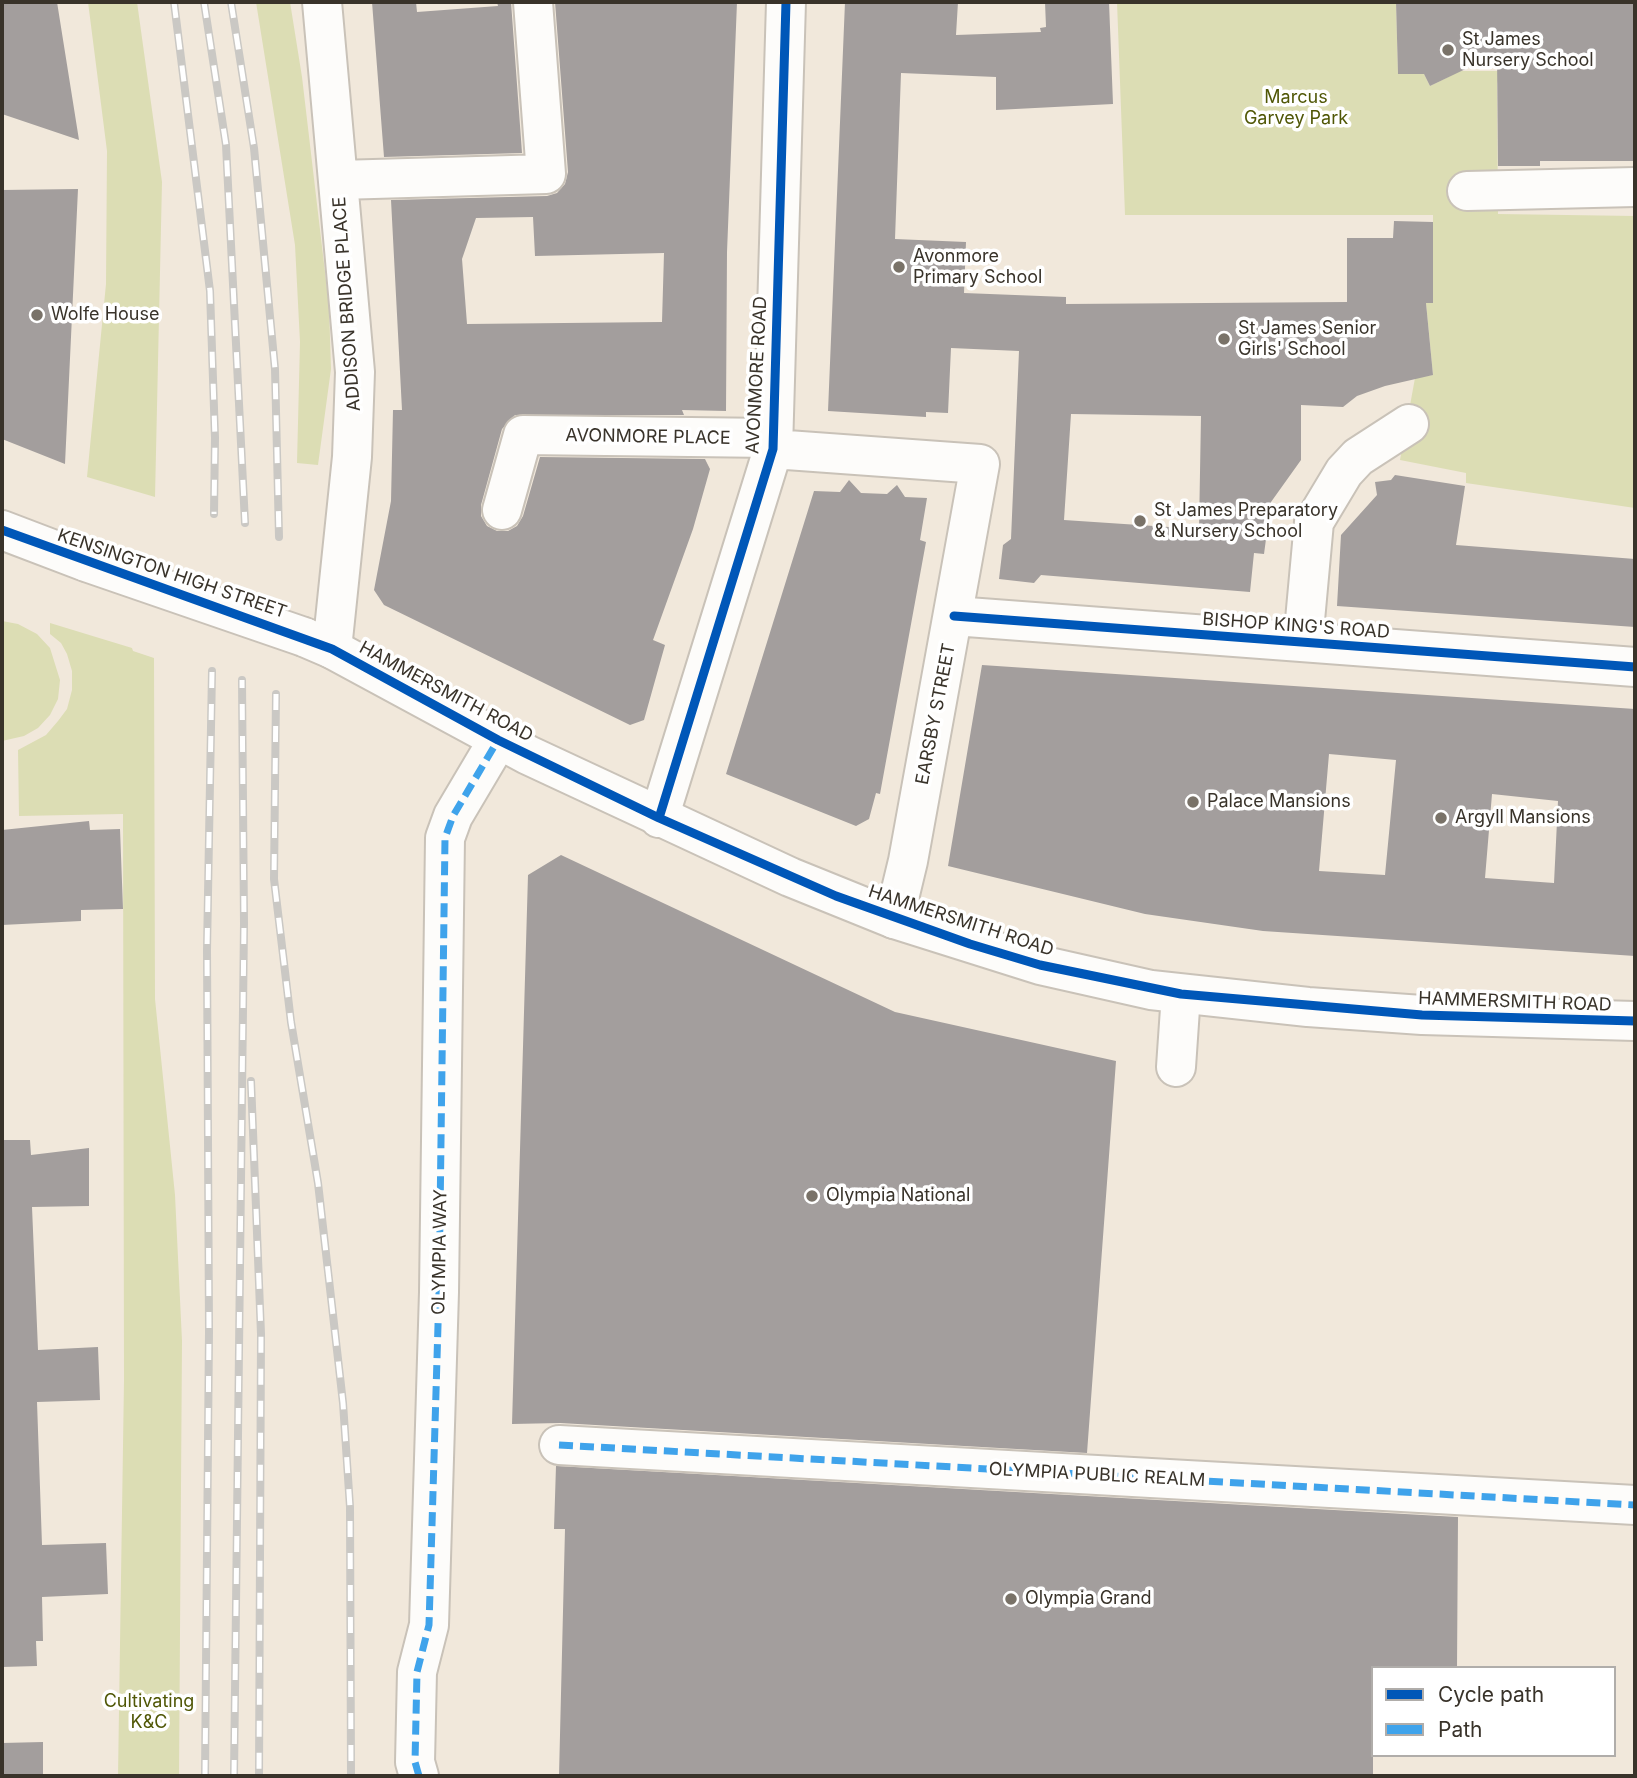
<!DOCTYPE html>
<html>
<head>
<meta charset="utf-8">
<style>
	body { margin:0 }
	#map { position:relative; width:1637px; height:1778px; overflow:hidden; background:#f1e8db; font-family:Inter,sans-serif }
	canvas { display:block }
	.frame { position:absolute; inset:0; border:4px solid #39332a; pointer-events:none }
	.legend { position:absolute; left:1371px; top:1666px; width:245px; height:91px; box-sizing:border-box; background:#fff; border:2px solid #b0adaa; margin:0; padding:9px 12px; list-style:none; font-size:21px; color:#39332a }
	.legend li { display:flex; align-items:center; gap:14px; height:35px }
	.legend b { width:35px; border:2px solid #b0adaa }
</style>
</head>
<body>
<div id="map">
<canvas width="1637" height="1778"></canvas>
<div class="frame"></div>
<ul class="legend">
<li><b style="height:9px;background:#0057b8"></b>Cycle path</li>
<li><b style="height:9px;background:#3fa3eb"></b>Path</li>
</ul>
</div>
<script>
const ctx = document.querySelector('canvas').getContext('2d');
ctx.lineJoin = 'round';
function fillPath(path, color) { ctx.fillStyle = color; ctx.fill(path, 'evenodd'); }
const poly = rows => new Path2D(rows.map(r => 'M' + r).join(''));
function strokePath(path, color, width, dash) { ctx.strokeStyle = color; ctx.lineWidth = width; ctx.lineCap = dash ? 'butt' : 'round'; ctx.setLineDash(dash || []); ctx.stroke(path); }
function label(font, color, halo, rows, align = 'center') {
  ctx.font = font + ' Inter,sans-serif'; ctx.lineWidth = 7; ctx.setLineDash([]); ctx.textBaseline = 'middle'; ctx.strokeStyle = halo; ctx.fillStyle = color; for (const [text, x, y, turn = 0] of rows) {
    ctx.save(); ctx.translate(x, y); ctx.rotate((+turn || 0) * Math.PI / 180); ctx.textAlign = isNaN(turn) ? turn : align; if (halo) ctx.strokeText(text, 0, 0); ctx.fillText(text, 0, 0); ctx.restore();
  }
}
fillPath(poly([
	[88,2,137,2,162,182,155,497,87,477,106,284,107,151],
	[256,2,290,2,302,77,329,306,331,369,318,465,297,463,300,342,295,245],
	[1117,2,1396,2,1398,74,1424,74,1430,86,1450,76,1451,71,1500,71,1497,84,1498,214,1635,216,1635,508,1466,483,1466,473,1400,460,1415,378,1433,375,1426,303,1433,302,1433,215,1125,215],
	[2,621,18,624,37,634,50,648,60,680,58,699,50,715,38,728,24,736,2,741],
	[50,623,132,648,133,651,154,658,155,999,175,1195,182,1341,179,1776,118,1776,124,1380,123,814,19,816,18,750,46,735,58,721,67,709,72,690,72,671,67,654,61,643,50,634]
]), '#dcddb4');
fillPath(poly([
	[2,2,57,2,79,140,2,114],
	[372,2,416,2,417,12,498,6,497,2,511,2,522,153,384,157],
	[555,2,737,2,727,252,726,411,682,410,684,415,515,415,502,429,481,505,481,516,487,526,497,531,508,531,517,526,523,516,540,457,705,459,710,469,693,529,653,640,665,645,644,720,630,725,384,605,374,590,391,501,393,410,402,410,391,200,547,196,557,193,565,184,568,172],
	[533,217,535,256,664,253,662,322,467,324,462,259,476,218],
	[845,2,958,2,956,35,1041,32,1040,28,1046,27,1045,2,1109,2,1113,104,996,110,996,77,901,73,895,239,966,242,964,293,1066,297,1066,304,1347,302,1347,238,1393,238,1394,221,1433,222,1433,303,1426,303,1433,375,1385,386,1357,396,1343,407,1301,405,1301,460,1271,502,1264,554,1254,553,1250,592,1041,575,1034,583,999,579,1003,545,1011,539,1019,351,951,348,948,413,926,412,926,417,828,411],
	[1071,414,1201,416,1199,529,1064,520],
	[1396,2,1635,2,1635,161,1540,161,1540,166,1498,166,1497,54,1430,86,1424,74,1398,74],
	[78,189,65,464,2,439,2,190],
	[1395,475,1465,486,1456,545,1635,559,1635,627,1337,606,1341,535,1377,495,1375,482,1391,480],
	[849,480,861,493,887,494,897,485,905,497,927,498,920,540,926,542,880,794,876,793,869,819,856,826,726,774,814,491,840,492],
	[982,665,1635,709,1635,956,1263,931,1145,914,948,866],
	[1329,754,1396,760,1385,875,1319,871],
	[1492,794,1558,801,1554,883,1485,878],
	[89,821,90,830,120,829,123,909,81,910,81,921,2,925,2,830],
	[561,855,895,1012,1116,1061,1087,1453,560,1423,512,1424,528,875],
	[2,1140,30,1140,31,1155,89,1148,89,1206,32,1207,38,1350,98,1347,100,1400,37,1402,42,1545,106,1543,108,1594,42,1597,43,1641,36,1641,37,1666,2,1667],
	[556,1466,1458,1517,1457,1668,1373,1668,1373,1776,559,1776,565,1529,554,1529],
	[43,1742,43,1776,2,1776,2,1743]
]), '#a39e9d');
const minor = poly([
	[322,2,355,372,352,457,332,649],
	[339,180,546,174,533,2],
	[1467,191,1635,187],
	[773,449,980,464,908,861,894,919],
	[502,510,523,435,773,438],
	[954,616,1635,667],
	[1303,642,1314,522,1344,472,1358,457,1409,424],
	[659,818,773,449,786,2],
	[1176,1067,1181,994],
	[559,1445,1635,1505],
	[419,1776,415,1762,417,1672,429,1625,439,1292,445,838,453,816,498,740]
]);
const major = poly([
	[2,530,86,562],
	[304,637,332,649,528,755,790,877,894,919,1040,965,1151,990,1308,1007,1422,1015,1635,1021]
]);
strokePath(minor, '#c9c2b8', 42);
strokePath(major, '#c9c2b8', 42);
strokePath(minor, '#fdfcfa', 38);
strokePath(major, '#fdfcfa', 38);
const rail = poly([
	[174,2,210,291,215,438,214,514],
	[204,2,226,145,245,523],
	[231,2,254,148,275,369,279,537],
	[276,694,274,879,291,1022,318,1183,343,1403,350,1507,351,1776],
	[251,1081,261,1334,259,1776],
	[205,1776,209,1331,207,950,212,671],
	[234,1776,244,924,242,680]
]);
strokePath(rail, '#cac8c4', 8);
strokePath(rail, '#fff', 5, [16]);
const majorBridge = poly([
	[86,562,304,637]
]);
strokePath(majorBridge, '#c9c2b8', 42, []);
strokePath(majorBridge, '#fdfcfa', 38);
strokePath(poly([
	[559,1445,1635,1505],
	[419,1776,415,1762,417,1672,429,1625,439,1292,445,838,453,816,498,740]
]), '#3fa3eb', 7, [14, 7]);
strokePath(poly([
	[2,530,332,649,498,740,659,818,836,896,970,944,1040,965,1181,994,1422,1015,1635,1021],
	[954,616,1635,667],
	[659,818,773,449,786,2]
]), '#0057b8', 9);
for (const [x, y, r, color] of [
	[1448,50,7,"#797268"],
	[899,267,7,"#797268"],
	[37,315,7,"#797268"],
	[1224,339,7,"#797268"],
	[1140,521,7,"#797268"],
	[1193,802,7,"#797268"],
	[1441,818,7,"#797268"],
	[812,1196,7,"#797268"],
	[1011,1599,7,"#797268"]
]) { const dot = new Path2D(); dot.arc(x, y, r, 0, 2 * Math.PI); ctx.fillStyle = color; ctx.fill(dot); strokePath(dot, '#fff', 2.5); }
label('18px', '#39332a', '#fff', [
	["St James",1462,40],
	["Nursery School",1462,61],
	["Avonmore",913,257],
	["Primary School",913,278],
	["Wolfe House",51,315],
	["St James Senior",1238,329],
	["Girls' School",1238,350],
	["St James Preparatory",1154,511],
	["& Nursery School",1154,532],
	["Palace Mansions",1207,802],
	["Argyll Mansions",1455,818],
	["Olympia National",826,1196],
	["Olympia Grand",1025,1599]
], 'left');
label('18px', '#505706', '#fff', [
	["Marcus",1296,98],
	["Garvey Park",1296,119],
	["Cultivating",149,1702],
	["K&C",149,1723]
]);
label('18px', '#39332a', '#fff', [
	["ADDISON BRIDGE PLACE",347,304,-94],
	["AVONMORE ROAD",757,375,-87],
	["AVONMORE PLACE",648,437,1],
	["KENSINGTON HIGH STREET",172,574,19],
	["BISHOP KING'S ROAD",1296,626,4],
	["HAMMERSMITH ROAD",446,692,28],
	["EARSBY STREET",936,714,-79],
	["HAMMERSMITH ROAD",961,921,18],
	["HAMMERSMITH ROAD",1515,1002,2],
	["OLYMPIA WAY",440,1252,-89],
	["OLYMPIA PUBLIC REALM",1097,1475,3]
]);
</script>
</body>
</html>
